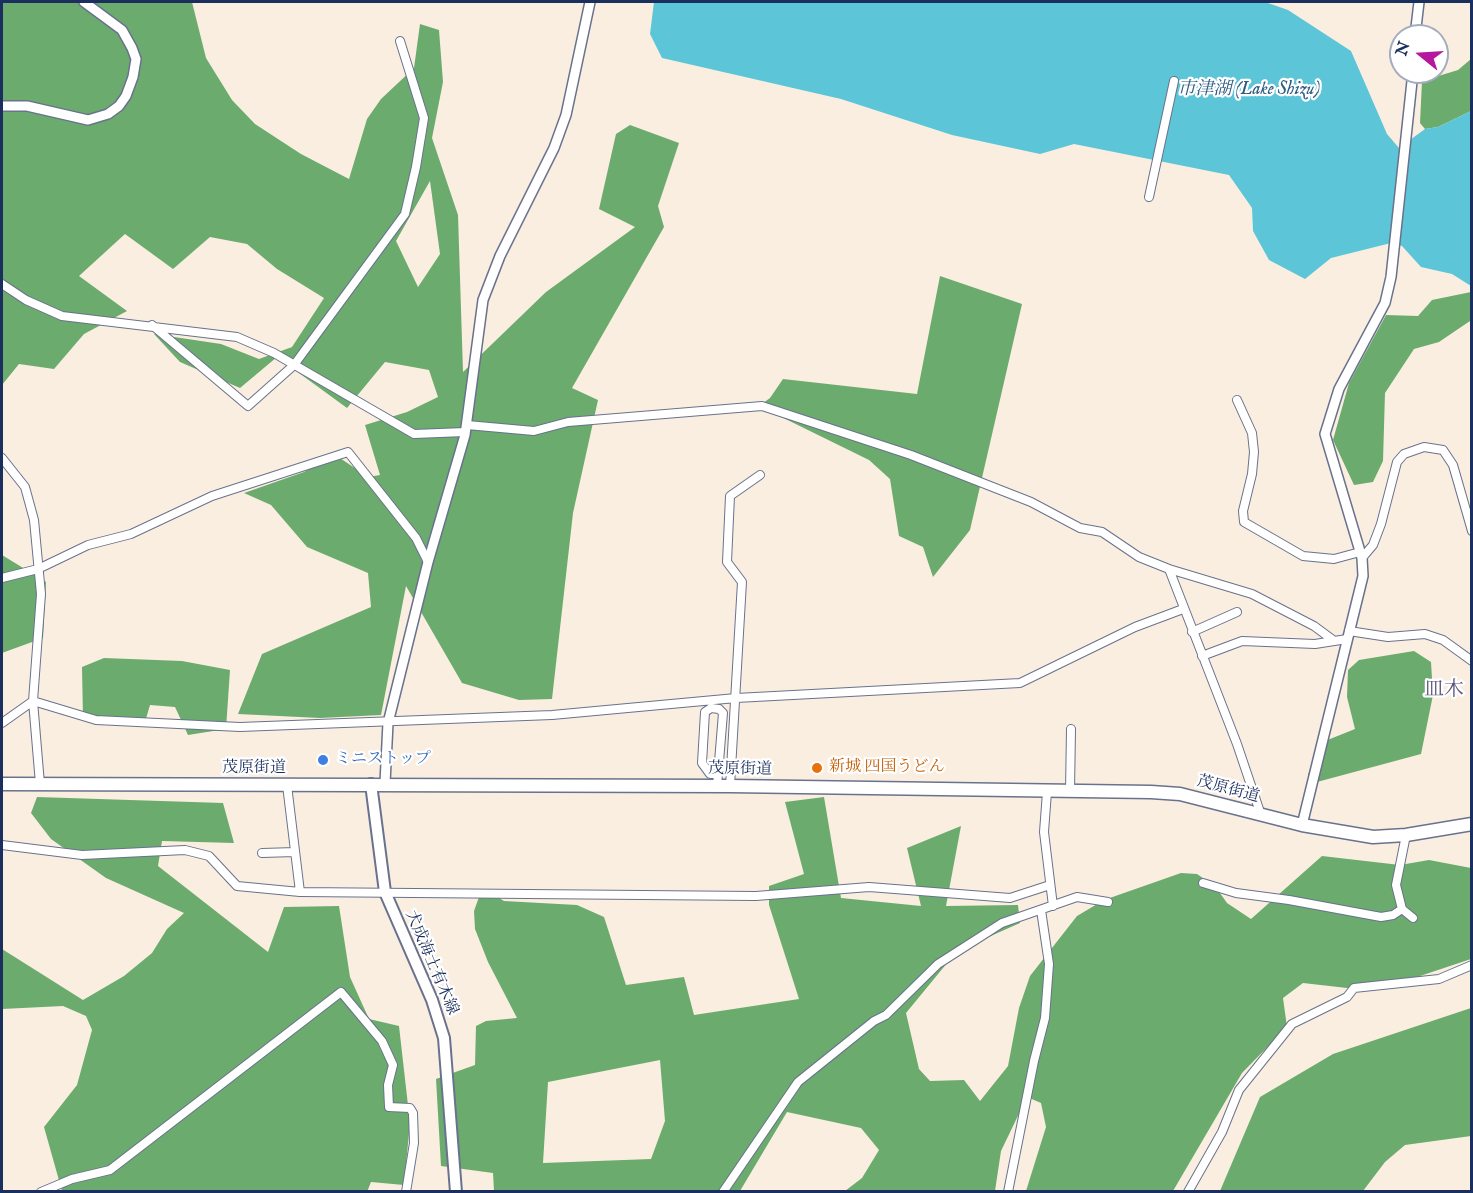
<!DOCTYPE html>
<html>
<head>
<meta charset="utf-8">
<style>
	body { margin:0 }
	#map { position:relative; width:1473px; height:1193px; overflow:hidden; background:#faeee1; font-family:"IM FELL English",serif }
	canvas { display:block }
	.frame { position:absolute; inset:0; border:3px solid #1b2f5e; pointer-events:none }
	.north { position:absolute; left:1389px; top:24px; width:60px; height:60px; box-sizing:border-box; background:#fff; border:2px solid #a4acbf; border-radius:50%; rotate:288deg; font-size:16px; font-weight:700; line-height:24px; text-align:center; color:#1b2f5e }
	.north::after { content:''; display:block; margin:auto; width:21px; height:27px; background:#b5179e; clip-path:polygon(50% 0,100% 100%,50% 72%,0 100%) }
</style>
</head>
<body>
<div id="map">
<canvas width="1473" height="1193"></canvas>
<div class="frame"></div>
<div class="north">N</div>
</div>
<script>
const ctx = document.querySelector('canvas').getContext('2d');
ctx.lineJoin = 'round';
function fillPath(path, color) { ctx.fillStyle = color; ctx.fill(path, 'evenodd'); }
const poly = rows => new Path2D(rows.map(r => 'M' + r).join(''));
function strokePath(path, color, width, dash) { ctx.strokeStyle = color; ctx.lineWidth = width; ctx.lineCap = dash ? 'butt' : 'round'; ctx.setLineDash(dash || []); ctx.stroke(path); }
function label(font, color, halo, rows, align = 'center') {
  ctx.font = font + ' "IM FELL English","Noto Serif JP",serif'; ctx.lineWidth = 4.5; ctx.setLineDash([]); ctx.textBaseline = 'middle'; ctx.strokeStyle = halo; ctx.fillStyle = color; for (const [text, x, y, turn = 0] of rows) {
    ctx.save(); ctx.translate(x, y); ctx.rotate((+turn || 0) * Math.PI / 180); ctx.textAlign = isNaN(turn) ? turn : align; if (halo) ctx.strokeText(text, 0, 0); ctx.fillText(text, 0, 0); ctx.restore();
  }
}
fillPath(poly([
	[2,2,192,2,206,58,232,100,255,124,301,154,349,179,367,119,381,99,414,68,420,24,439,30,443,82,432,138,458,215,463,372,546,292,635,227,599,209,616,134,630,125,679,143,658,206,664,227,572,388,598,400,573,513,552,699,519,700,462,683,406,586,381,715,320,718,238,714,262,654,371,607,368,573,307,547,271,505,244,493,304,472,334,454,368,477,380,475,365,425,407,412,438,397,429,370,385,362,347,408,277,357,240,388,180,362,154,334,221,344,259,359,292,347,324,298,277,269,247,244,210,237,173,269,125,234,79,276,127,311,84,334,54,369,19,364,2,385],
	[430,181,440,254,418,287,396,241],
	[1471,59,1471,111,1438,127,1425,129,1420,123,1422,81,1458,70],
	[940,276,1022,304,970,530,933,577,923,547,899,536,890,479,869,460,759,406,770,398,783,379,917,394],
	[1471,292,1471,324,1470,321,1439,342,1414,349,1385,393,1383,461,1373,482,1354,485,1333,440,1349,383,1386,315,1418,316,1432,300],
	[2,555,46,582,43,638,2,653],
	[1414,651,1431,662,1433,695,1421,754,1317,782,1308,775,1320,743,1355,729,1347,697,1348,670,1359,660],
	[104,658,182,661,230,670,226,729,188,735,175,707,150,705,145,722,83,719,82,667],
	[37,797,223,803,234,843,162,841,158,866,268,952,284,907,339,906,350,977,369,1019,399,1026,410,1123,404,1185,371,1182,367,1192,62,1191,44,1127,77,1085,92,1030,86,1016,63,1006,2,1009,2,949,83,1000,124,976,152,953,167,929,184,913,106,878,51,839,31,813],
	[824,797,841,898,921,906,907,848,961,826,946,906,1018,905,1020,923,957,951,906,1013,919,1069,930,1081,964,1080,980,1101,1008,1066,1019,1008,1030,976,1077,916,1104,900,1181,873,1197,874,1215,886,1227,903,1251,919,1322,856,1400,865,1429,860,1471,868,1471,959,1417,977,1347,988,1303,983,1283,998,1287,1027,1242,1073,1173,1191,1026,1191,1046,1127,1041,1103,1027,1097,1001,1151,995,1191,845,1191,862,1178,879,1150,861,1128,787,1112,740,1191,494,1191,493,1173,441,1166,436,1079,475,1065,476,1026,486,1021,517,1018,488,962,475,929,474,911,479,897,491,893,504,901,577,905,604,917,626,985,684,977,694,1015,799,999,769,905,769,886,804,874,785,802],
	[660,1060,665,1121,651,1159,543,1163,548,1082],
	[1471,1008,1471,1136,1405,1145,1385,1162,1363,1191,1220,1191,1260,1097,1333,1054]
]), '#6cab6e');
fillPath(poly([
	[654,2,1265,2,1288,10,1351,51,1387,134,1399,148,1425,129,1438,127,1471,111,1471,286,1452,274,1421,267,1402,246,1391,243,1331,258,1305,279,1269,260,1253,231,1252,208,1229,175,1074,144,1040,154,952,135,841,99,662,58,650,34]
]), '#5cc5d8');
const minor = poly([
	[1149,197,1174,81],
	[2,284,26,300,62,316,237,337,274,353,414,434,465,432],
	[152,325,248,406,294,365,405,214,416,167,424,118,400,41],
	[1237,400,1252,433,1254,452,1252,474,1243,511,1244,522,1303,556,1334,559,1360,552],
	[467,425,534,431,568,422,762,406,911,455,1031,502,1080,528,1102,532,1139,557,1169,569,1237,744,1261,815],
	[2,458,25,487,34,520,41,594,33,701,40,784],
	[1362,558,1373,545,1381,524,1397,462,1404,454,1424,447,1443,450,1453,465,1472,531],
	[1169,569,1252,594,1314,626,1333,640],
	[2,578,38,569,88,545,131,534,212,496,348,452,416,538,428,562],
	[1349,631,1388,637,1425,634,1443,640,1472,661],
	[1192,632,1237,612],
	[1202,656,1242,641,1315,644,1347,639],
	[33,701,96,720,240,727,552,715,736,698,1020,683,1135,627,1183,609],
	[2,723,33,701],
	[287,785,300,892],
	[717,786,718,774,723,713,719,709,711,708,705,712,702,763,710,774,718,774],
	[730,786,742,582,727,562,730,496,760,475],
	[1070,791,1071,729],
	[1047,792,1044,832,1053,906],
	[1406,835,1396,885,1402,909,1413,918],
	[2,845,82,855,185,850,209,856,237,886,300,892,756,896,869,887,1010,898,1050,885],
	[262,853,295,852],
	[1203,883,1236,893,1289,900,1381,917,1393,915,1402,909],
	[41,1192,72,1179,110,1170,341,992,382,1041,393,1065,388,1085,389,1107,410,1108,413,1113,414,1143,406,1192],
	[723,1192,798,1082,874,1021,886,1015,938,964,1002,923,1077,897,1108,902],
	[1008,1192,1034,1061,1045,1018,1049,964,1041,910],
	[1188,1192,1222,1132,1239,1090,1292,1024,1347,997,1354,988,1439,979,1472,965]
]);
const tertiary = poly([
	[1415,36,1419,2],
	[2,106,27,106,88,120,108,114,119,106,126,96,133,77,136,59,132,48,122,30,84,2],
	[385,783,388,723,428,562,465,435,483,300,500,256,554,148,566,115,590,2],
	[1302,825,1363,576,1362,558,1325,434,1339,389,1385,303,1391,277,1413,72]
]);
const secondary = poly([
	[371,784,385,892,432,1000,444,1038,456,1192]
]);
const primary = poly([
	[2,784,730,786,1151,792,1180,794,1302,825,1373,837,1406,835,1472,824]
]);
strokePath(minor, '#69728c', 10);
strokePath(tertiary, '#69728c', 12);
strokePath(secondary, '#69728c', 14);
strokePath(primary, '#69728c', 15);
strokePath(minor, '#fff', 8);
strokePath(tertiary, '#fff', 9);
strokePath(secondary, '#fff', 10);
strokePath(primary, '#fff', 12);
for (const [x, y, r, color] of [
	[323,760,6,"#3f7fe0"],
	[817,768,6,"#e8710a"]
]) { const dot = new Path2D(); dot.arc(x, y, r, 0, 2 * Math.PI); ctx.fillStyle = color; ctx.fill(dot); strokePath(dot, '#fff', 2); }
label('16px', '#366cbe', '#fff', [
	["ミニストップ",335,760]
], 'left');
label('16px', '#c56008', '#fff', [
	["新城 四国うどん",829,768]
], 'left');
label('16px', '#1b2f5e', '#fff', [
	["茂原街道",254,769],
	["茂原街道",740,770,1],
	["茂原街道",1228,790,15],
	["犬成海士有木線",431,963,67]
]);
label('italic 18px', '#2e5c83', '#fff', [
	["市津湖 (Lake Shizu)",1249,90]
]);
label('20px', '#5a567a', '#fff', [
	["皿木",1444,691]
]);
</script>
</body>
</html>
